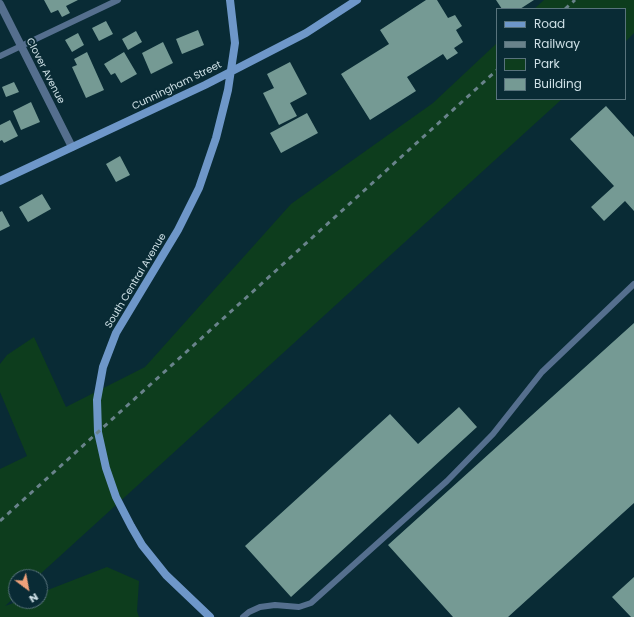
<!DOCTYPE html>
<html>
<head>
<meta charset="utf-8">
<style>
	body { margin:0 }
	#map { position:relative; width:634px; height:617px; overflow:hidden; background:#092b35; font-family:Poppins,sans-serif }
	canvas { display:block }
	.legend { position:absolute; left:496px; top:8px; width:130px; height:92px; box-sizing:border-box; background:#092b35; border:1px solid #58737c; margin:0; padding:5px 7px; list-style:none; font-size:12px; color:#cee0e6 }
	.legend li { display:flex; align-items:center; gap:8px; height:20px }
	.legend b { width:20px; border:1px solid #58737c }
	.north { position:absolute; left:8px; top:569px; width:40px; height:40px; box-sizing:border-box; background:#092b35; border:1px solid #58737c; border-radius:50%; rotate:148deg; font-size:11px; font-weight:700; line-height:16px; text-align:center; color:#cee0e6 }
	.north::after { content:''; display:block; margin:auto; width:14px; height:18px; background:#f0a27a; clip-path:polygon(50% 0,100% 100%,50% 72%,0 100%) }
</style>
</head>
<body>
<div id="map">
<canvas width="634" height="617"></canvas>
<ul class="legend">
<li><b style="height:5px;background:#6e97c9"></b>Road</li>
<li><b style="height:5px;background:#69838b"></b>Railway</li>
<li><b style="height:11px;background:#0d3d1d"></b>Park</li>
<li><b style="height:11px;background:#759a94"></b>Building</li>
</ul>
<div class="north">N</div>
</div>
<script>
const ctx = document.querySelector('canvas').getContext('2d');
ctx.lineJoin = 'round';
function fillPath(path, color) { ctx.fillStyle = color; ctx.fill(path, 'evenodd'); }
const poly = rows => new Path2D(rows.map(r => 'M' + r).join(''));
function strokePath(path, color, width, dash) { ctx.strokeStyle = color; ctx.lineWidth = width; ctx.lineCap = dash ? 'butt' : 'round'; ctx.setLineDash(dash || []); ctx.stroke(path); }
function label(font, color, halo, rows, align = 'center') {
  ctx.font = font + ' Poppins,sans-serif'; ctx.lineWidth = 4; ctx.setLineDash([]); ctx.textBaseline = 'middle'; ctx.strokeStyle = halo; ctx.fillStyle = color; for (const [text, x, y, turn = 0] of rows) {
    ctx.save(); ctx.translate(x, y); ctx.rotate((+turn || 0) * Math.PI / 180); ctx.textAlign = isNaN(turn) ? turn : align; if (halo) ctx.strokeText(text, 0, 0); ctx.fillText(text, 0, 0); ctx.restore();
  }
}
fillPath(poly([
	[544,0,634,0,634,33,625,42,625,9,534,9],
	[497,43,497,99,562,99,37,577,16,577,16,596,5,606,19,601,40,601,40,593,107,567,139,581,137,611,139,617,0,617,0,469,27,456,0,392,0,364,7,355,34,337,66,407,145,367,291,204,433,103]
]), '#0d3d1d');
fillPath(poly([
	[44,0,78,0,66,6,70,13,62,17,58,10,51,13],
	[426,0,437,0,448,18,455,15,462,26,456,30,463,42,454,48,458,53,447,60,443,54,407,77,416,91,370,120,341,74,389,44,380,30],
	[496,0,534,0,520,9,502,9],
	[106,21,113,34,99,41,92,28],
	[198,30,204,45,182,54,176,39],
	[136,31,142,42,128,50,122,39],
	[78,33,84,45,72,52,65,40],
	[163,42,173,63,151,74,142,53],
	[87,52,104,90,86,98,72,67,77,65,74,59],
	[124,52,137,74,121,83,115,73,111,75,104,64],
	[290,62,307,94,290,103,297,116,279,125,263,93,274,88,267,74],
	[14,82,19,92,6,97,2,87],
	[31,102,40,122,21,130,13,111],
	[606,106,634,137,634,211,625,201,604,221,591,207,614,186,570,139],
	[307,113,318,133,281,153,270,133],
	[10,120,18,136,4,143,2,140,0,141,0,125],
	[120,156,130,175,116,182,106,164],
	[42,194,51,209,28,222,19,207],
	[2,211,10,226,0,231,0,212],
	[634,323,634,503,508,617,453,617,388,545],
	[459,407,477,427,291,597,245,546,390,414,418,444],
	[634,577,634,617,631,617,612,597]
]), '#759a94');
strokePath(poly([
	[0,56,118,0],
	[243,617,249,612,260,607,275,605,299,607,311,603,447,481,493,434,542,372,634,284]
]), '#556f8e', 6);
strokePath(poly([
	[0,4,72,147]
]), '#556f8e', 8);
strokePath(poly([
	[0,181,205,85,306,33,357,0],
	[210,617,166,575,142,545,131,526,116,497,106,468,98,432,97,400,103,367,116,333,178,230,199,188,216,138,228,90,235,43,230,0]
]), '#6e97c9', 8);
strokePath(poly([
	[565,9,575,0],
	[0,521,497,70]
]), '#69838b', 3, [5, 5]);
label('10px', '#cee0e6', '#092b35', [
	["Clover Avenue",45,71,63],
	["Cunningham Street",177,86,-26],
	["South Central Avenue",136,281,-59]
]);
</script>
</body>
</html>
